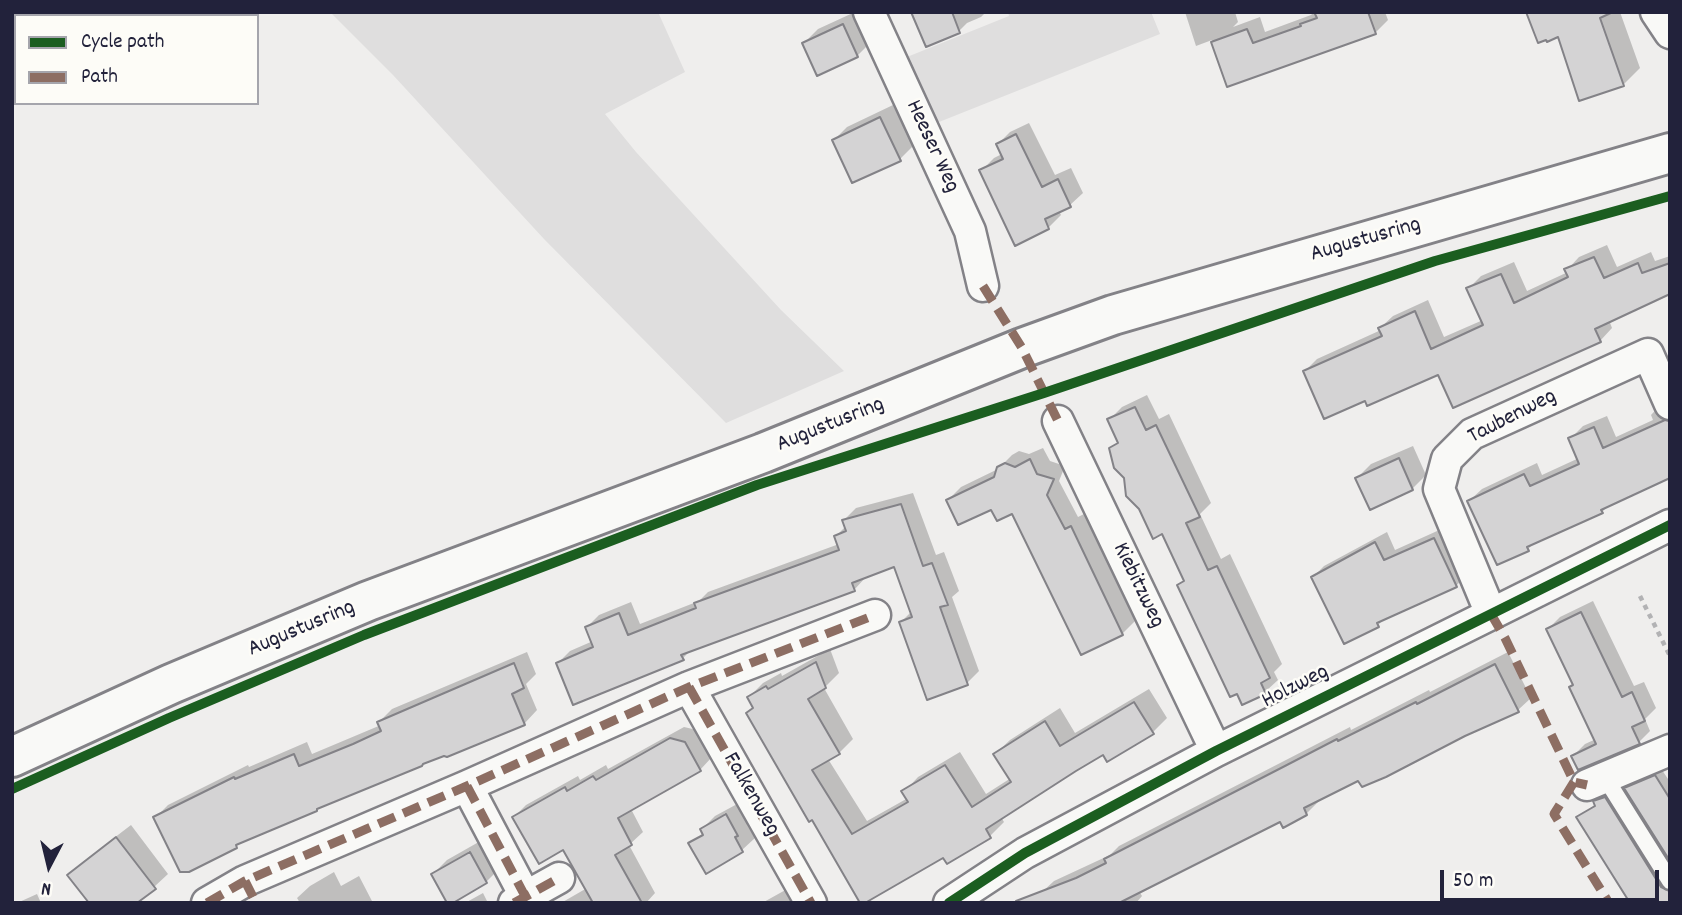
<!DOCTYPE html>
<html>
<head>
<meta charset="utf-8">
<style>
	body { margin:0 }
	#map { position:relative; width:1682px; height:915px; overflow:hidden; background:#efeeed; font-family:Dekko,sans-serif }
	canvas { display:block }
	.frame { position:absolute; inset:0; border:14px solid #22223b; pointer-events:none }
	.legend { position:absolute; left:14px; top:14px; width:245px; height:91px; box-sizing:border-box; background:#fdfcf7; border:2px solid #a5a5ac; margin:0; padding:9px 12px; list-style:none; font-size:21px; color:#22223b }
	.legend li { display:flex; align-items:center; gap:14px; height:35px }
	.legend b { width:35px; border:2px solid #a5a5ac }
	.north { position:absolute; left:14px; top:831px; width:70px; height:70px; -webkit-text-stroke:5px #fdfcf7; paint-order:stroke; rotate:187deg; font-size:19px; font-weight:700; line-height:28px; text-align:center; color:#22223b }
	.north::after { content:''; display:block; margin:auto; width:24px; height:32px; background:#22223b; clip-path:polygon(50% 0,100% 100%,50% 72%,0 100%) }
	.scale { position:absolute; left:1440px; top:870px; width:219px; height:32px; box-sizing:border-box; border:4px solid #22223b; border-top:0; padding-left:9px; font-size:21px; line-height:24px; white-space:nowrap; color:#22223b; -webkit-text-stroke:5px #fdfcf7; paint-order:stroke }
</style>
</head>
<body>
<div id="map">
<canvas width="1682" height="915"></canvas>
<div class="frame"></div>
<ul class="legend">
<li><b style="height:9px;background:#1b5e20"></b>Cycle path</li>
<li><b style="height:9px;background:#8d6e63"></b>Path</li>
</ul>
<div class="north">N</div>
<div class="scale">50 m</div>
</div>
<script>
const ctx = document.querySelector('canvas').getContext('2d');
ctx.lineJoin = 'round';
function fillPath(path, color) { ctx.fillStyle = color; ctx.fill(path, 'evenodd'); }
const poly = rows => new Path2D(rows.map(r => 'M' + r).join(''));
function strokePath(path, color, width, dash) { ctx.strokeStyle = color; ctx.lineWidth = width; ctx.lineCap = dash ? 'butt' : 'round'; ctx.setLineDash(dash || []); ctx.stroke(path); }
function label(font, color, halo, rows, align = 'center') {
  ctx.font = font + ' Dekko,sans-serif'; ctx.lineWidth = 5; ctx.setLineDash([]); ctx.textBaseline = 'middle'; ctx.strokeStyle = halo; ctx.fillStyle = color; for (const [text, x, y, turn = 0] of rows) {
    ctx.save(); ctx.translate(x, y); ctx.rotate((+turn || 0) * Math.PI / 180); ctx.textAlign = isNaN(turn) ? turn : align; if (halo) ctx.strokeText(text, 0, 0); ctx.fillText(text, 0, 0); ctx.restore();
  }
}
fillPath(poly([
	[330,12,658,12,685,72,605,114,636,152,781,310,844,371,726,423,544,239,393,75],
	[1008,12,1151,12,1160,34,934,124,902,59,1009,16]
]), '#dfdede');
fillPath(poly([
	[855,12,871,42,857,56,804,43,818,29],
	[913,12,986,12,981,17,967,23,959,31],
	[1185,12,1235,12,1238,22,1233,27,1260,17,1265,32,1311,15,1314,12,1385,12,1388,20,1375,33,1228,85,1212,40,1196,46],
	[1528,12,1620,12,1640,68,1623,85],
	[893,105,913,146,900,159,834,140,847,127],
	[1029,123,1055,175,1071,168,1083,193,1070,205,1059,211,1061,215,1048,228,981,171,994,158,1002,154,998,144,1010,132],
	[1607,245,1617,267,1651,252,1655,261,1670,256,1670,293,1609,320,1612,328,1600,341,1439,373,1366,399,1305,371,1317,359,1381,330,1380,328,1393,316,1428,300,1444,337,1483,320,1468,289,1481,276,1514,262,1527,291,1568,272,1567,270,1579,257],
	[1147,395,1159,419,1169,414,1211,503,1200,514,1221,559,1230,554,1282,664,1274,672,1278,680,1265,692,1179,586,1185,580,1162,532,1140,508,1111,448,1119,441,1109,420,1122,407],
	[1663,402,1670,403,1670,477,1610,504,1602,512,1535,542,1528,549,1469,501,1482,489,1537,463,1542,475,1579,458,1570,439,1583,426,1607,416,1616,437,1653,420,1651,415],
	[1413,446,1426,475,1412,489,1357,478,1371,464],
	[1043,448,1050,461,1065,466,1059,481,1078,517,1084,514,1135,621,1122,634,1013,511,948,500,961,487,998,469,1012,455,1019,451,1029,454],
	[913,493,936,555,944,552,959,591,952,597,979,671,967,683,901,622,912,611,896,564,866,577,854,590,692,649,683,658,558,663,570,651,593,641,587,627,599,615,631,602,640,624,699,601,708,592,839,544,836,536,846,526,844,520,856,508],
	[1446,527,1467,574,1456,586,1386,617,1378,625,1313,577,1324,566,1387,532,1395,550],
	[1593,601,1634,686,1644,682,1656,708,1645,719,1650,731,1639,742,1573,756,1585,744,1596,739,1574,684,1548,629,1560,617],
	[830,649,839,673,824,688,853,739,839,753,828,759,867,821,908,798,904,792,918,777,960,752,986,794,1011,778,995,754,1010,740,1060,708,1075,733,1149,689,1167,718,1152,733,1103,753,1001,817,1004,822,990,836,943,855,862,902,748,713,754,707,749,697,763,683,781,673,782,676],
	[527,652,536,674,526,684,537,710,524,724,444,754,241,841,236,846,183,873,155,818,168,805,248,765,249,767,307,742,312,754,381,725,379,722,392,709],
	[1508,652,1531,698,1518,710,1359,778,1318,799,1319,801,1306,814,1281,820,1139,891,1142,896,1136,903,1030,903,1054,881,1110,855,1119,846,1350,727,1351,730,1429,690,1430,692],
	[684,727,697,730,712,757,700,770,631,809,643,832,629,845,655,893,646,903,561,903,587,888,564,848,514,817,526,805,578,776,580,780,606,765,608,769],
	[1662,770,1670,782,1670,858,1626,789,1633,782],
	[1612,791,1670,882,1670,903,1578,818,1596,804,1595,802,1601,795],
	[739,803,750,822,747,825,755,838,742,850,699,838,704,833,702,829,715,816],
	[131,825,168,874,154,887,70,875,84,861],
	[484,839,500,868,486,882,450,903,433,874,447,860],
	[334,872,341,886,359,876,373,903,300,903,297,898,310,886],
	[789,888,797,903,762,903],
	[483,893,488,903,465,903],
	[37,894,41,903,17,903]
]), '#0003');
const building = poly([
	[911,12,952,12,960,33,926,47,911,12],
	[1314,12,1368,12,1376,34,1227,87,1211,42,1247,29,1253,43,1301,26,1300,24,1317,18,1314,12],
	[1526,12,1613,12,1600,18,1624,86,1579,101,1558,37,1547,42,1546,40,1538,43,1526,12],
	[843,24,858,57,817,76,802,43,843,24],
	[880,117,901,161,852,183,832,140,880,117],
	[1016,134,1042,187,1058,179,1071,207,1045,219,1049,229,1015,246,979,170,1003,159,996,144,1016,134],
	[1594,257,1604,278,1638,263,1642,273,1670,263,1670,294,1595,329,1601,342,1453,408,1438,375,1367,406,1365,401,1324,419,1303,371,1382,336,1378,328,1415,311,1431,349,1483,325,1466,288,1501,274,1514,303,1568,277,1564,269,1594,257],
	[1135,407,1146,430,1156,425,1200,517,1186,523,1208,570,1217,566,1270,678,1261,683,1266,694,1242,705,1237,694,1230,697,1177,585,1184,581,1162,534,1153,539,1139,509,1126,496,1124,478,1114,468,1109,448,1118,443,1107,419,1135,407],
	[1665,420,1670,421,1670,478,1601,510,1603,513,1527,547,1529,551,1497,565,1467,501,1524,474,1530,486,1579,464,1568,438,1594,427,1603,448,1665,420],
	[1399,458,1413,490,1370,510,1355,478,1399,458],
	[1030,459,1037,474,1054,479,1047,495,1065,529,1071,526,1123,635,1081,655,1012,514,997,521,991,510,958,525,946,500,994,477,997,467,1005,463,1015,467,1030,459],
	[901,504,923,566,932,563,948,605,940,607,968,685,927,700,899,622,912,617,894,567,852,583,855,591,681,655,684,660,573,705,556,663,593,647,585,627,619,613,628,635,696,608,694,603,839,550,834,536,846,531,842,520,901,504],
	[1434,538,1457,587,1377,623,1379,627,1344,644,1311,577,1375,542,1384,560,1434,538],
	[1581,612,1622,697,1632,692,1645,721,1632,727,1640,744,1578,770,1571,756,1596,744,1569,687,1573,685,1546,629,1581,612],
	[816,662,826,688,808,699,840,754,812,770,852,834,908,802,901,791,945,765,972,807,1011,782,993,754,1045,721,1060,746,1134,702,1154,734,1107,762,1103,755,1076,771,986,829,991,838,947,864,943,858,865,903,860,903,812,820,809,822,746,713,753,708,747,697,766,686,768,689,816,662],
	[514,663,524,688,512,694,525,725,447,757,444,756,423,764,422,766,317,809,317,811,236,845,237,848,189,872,180,872,153,817,234,777,235,779,294,754,299,766,353,744,381,731,377,722,514,663],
	[1495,664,1519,712,1465,736,1386,777,1362,787,1358,781,1304,808,1307,815,1283,828,1280,822,1119,903,1016,903,1016,901,1076,878,1106,863,1104,859,1283,767,1337,739,1338,741,1416,702,1417,704,1495,664],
	[670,738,685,742,701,771,618,818,632,845,615,855,642,903,593,903,563,850,539,864,512,817,565,787,567,791,593,776,596,780,670,738],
	[1655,775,1670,799,1670,861,1624,788,1655,775],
	[1605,797,1661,887,1670,891,1670,903,1630,903,1576,817,1595,806,1593,801,1605,797],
	[726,814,738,836,735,837,743,852,706,874,688,843,703,835,700,829,726,814],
	[116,837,156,889,137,903,89,903,67,875,116,837],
	[470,852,487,883,453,903,447,903,431,874,470,852]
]);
fillPath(building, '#d4d3d4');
strokePath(building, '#838287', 2);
const service = poly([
	[1606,779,1670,881]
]);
const minor = poly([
	[869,12,970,231,983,286],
	[1656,12,1670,33],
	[1058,421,1216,751],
	[1491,614,1439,489,1447,459,1472,434,1648,354,1670,404],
	[689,687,811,903],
	[1587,785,1670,750],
	[467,786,525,896],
	[207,903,245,881,467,786,689,687,875,615],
	[514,903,559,878],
	[949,903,1025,853,1216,751,1670,525]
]);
const secondary = poly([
	[12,757,171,684,368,601,763,453,1022,348,1113,315,1670,153]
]);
strokePath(service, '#838287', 21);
strokePath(minor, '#838287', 35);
strokePath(secondary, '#838287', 44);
strokePath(poly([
	[1640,596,1670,656]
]), '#b2b2b4', 4.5, [5, 5]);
strokePath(service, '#f9f9f7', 16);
strokePath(minor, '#f9f9f7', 30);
strokePath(secondary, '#f9f9f7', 38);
strokePath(poly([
	[983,286,1022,348,1058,421],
	[1491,614,1505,638,1574,782,1587,785],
	[689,687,811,903],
	[1574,782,1554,814,1609,903],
	[467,786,525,896],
	[245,881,256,903],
	[207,903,245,881,467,786,689,687,875,615],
	[514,903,559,878]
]), '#8d6e63', 9, [18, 9]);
strokePath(poly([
	[12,789,169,718,364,635,757,485,1044,393,1435,261,1670,196],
	[949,903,1025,853,1216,751,1670,525]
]), '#1b5e20', 10);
label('23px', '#22223b', '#fdfcf7', [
	["Heeser Weg",931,147,65],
	["Augustusring",1366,241,-16],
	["Taubenweg",1513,418,-27],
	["Augustusring",831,426,-22],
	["Kiebitzweg",1137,586,64],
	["Augustusring",302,630,-23],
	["Holzweg",1296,688,-27],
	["Falkenweg",750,795,60]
]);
</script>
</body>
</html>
